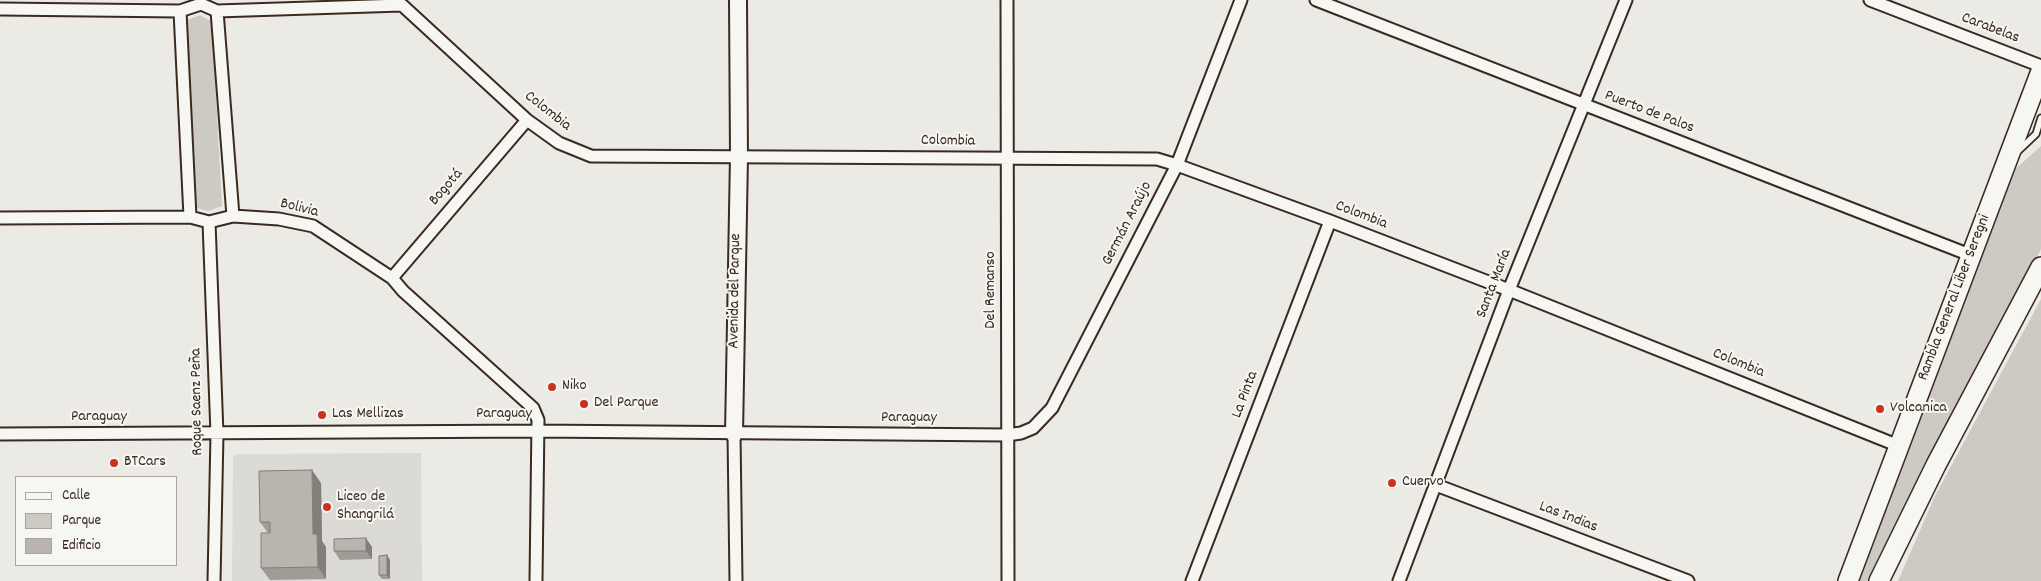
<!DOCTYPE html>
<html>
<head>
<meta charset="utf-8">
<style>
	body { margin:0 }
	#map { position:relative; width:2041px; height:581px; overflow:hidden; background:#ebeae5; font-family:Dekko,sans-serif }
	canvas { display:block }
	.legend { position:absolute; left:15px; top:476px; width:162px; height:90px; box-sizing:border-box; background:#f6f6f2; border:1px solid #aba49d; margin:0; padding:6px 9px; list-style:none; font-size:15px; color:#3b2a1e }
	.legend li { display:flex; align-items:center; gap:10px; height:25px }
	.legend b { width:25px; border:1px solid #aba49d }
</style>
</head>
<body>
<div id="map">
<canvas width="2041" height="581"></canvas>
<ul class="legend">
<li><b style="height:6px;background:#f6f6f2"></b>Calle</li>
<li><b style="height:14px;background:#cdcac4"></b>Parque</li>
<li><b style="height:14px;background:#bab4ae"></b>Edificio</li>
</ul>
</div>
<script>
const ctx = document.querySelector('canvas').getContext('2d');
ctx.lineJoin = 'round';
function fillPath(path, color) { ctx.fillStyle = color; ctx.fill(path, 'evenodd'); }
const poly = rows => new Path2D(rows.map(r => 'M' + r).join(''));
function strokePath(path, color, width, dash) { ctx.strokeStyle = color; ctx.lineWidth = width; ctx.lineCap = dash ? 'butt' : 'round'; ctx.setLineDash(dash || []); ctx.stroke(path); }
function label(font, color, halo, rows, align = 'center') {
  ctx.font = font + ' Dekko,sans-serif'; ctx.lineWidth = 4; ctx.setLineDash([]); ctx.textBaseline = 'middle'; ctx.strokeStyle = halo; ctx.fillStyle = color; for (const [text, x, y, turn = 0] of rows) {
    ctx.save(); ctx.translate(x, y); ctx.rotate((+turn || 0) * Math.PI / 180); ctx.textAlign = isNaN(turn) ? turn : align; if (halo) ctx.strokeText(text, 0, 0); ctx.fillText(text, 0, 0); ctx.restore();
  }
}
fillPath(poly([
	[421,453,422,581,232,581,233,457,236,454]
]), '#dcdad4');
fillPath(poly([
	[200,15,212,22,222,206,208,211,194,207,187,20],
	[2041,146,2041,249,1869,581,1856,581,2011,173],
	[2041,299,2041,581,1898,581,1935,496]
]), '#cdcac4');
const lane = poly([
	[2017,152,2036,134,2041,118]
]);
const street = poly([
	[1007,0,1008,581],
	[1316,0,1970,255],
	[1870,0,2041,66],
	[0,9,180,11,201,4,217,11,402,5,527,120,559,143,591,156,1157,159,1177,165,1330,221,1509,290,1899,446],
	[180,11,190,217],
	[217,11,233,216],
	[0,218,190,217,209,222,233,216,279,219,313,226,392,278,403,291,533,408,538,420,536,581],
	[209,222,217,434,214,581],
	[392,278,527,120],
	[0,434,537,431,1007,435,1021,433,1033,428,1052,408,1177,165,1241,0],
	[734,434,736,581],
	[1436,485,1688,581],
	[1192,581,1330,221],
	[1399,581,1509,290,1626,0]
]);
const secondary = poly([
	[734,434,739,156,738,0]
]);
const primary = poly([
	[1848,581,2041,71],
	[1879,581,1936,465,2041,267]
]);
strokePath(lane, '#3b2a1e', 9);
strokePath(street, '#3b2a1e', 15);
strokePath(secondary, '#3b2a1e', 20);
strokePath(primary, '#3b2a1e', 22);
strokePath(lane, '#f6f6f2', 5.5);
strokePath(street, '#f6f6f2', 11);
strokePath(secondary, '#f6f6f2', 16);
strokePath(primary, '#f6f6f2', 19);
fillPath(poly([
	[321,483,322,541,326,547,326,579,270,580,261,568,268,533,260,522],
	[372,547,372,559,340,560,334,551],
	[387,555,390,560,390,579,382,579,379,575]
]), '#a09b96');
fillPath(poly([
	[312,470,321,483,322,541,326,547,326,579,318,567,313,534],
	[366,538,372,547,372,559,366,551],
	[387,555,390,560,390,579,387,575]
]), '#827e7a');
const building = poly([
	[312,470,313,534,317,534,318,567,261,568,261,533,270,533,270,522,260,522,259,471,312,470],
	[366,538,366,551,334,551,334,539,366,538],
	[387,555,387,575,379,575,379,556,387,555]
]);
fillPath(building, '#bab4ae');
strokePath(building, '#827e7a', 1);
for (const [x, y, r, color] of [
	[552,387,5,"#c8321e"],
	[584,404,5,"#c8321e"],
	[1880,409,5,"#c8321e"],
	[322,415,5,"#c8321e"],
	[114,463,5,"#c8321e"],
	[1392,483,5,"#c8321e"],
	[327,507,5,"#c8321e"]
]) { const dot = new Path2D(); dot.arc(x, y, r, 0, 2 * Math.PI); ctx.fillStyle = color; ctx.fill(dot); strokePath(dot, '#f6f6f2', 2); }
label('16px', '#3b2a1e', '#f6f6f2', [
	["Carabelas",1990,29,21],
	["Colombia",547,112,38],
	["Puerto de Palos",1649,113,21],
	["Colombia",948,142,1],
	["Bogotá",447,188,-49],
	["Bolivia",299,209,14],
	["Colombia",1361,216,21],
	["Germán Araújo",1128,224,-63],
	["Santa María",1495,284,-69],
	["Del Remanso",992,290,-90],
	["Avenida del Parque",736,291,-89],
	["Rambla General Liber Seregni",1955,298,-69],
	["Colombia",1738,364,22],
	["La Pinta",1246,395,-69],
	["Roque Saenz Peña",198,402,-91],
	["Paraguay",504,415],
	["Paraguay",99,418],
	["Paraguay",909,419],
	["Las Indias",1568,518,21]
]);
label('16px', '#3b2a1e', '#f6f6f2', [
	["Niko",562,387],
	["Del Parque",594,404],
	["Volcanica",1890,409],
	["Las Mellizas",332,415],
	["BTCars",124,463],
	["Cuervo",1402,483],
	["Liceo de",337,498],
	["Shangrilá",337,516]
], 'left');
</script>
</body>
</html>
